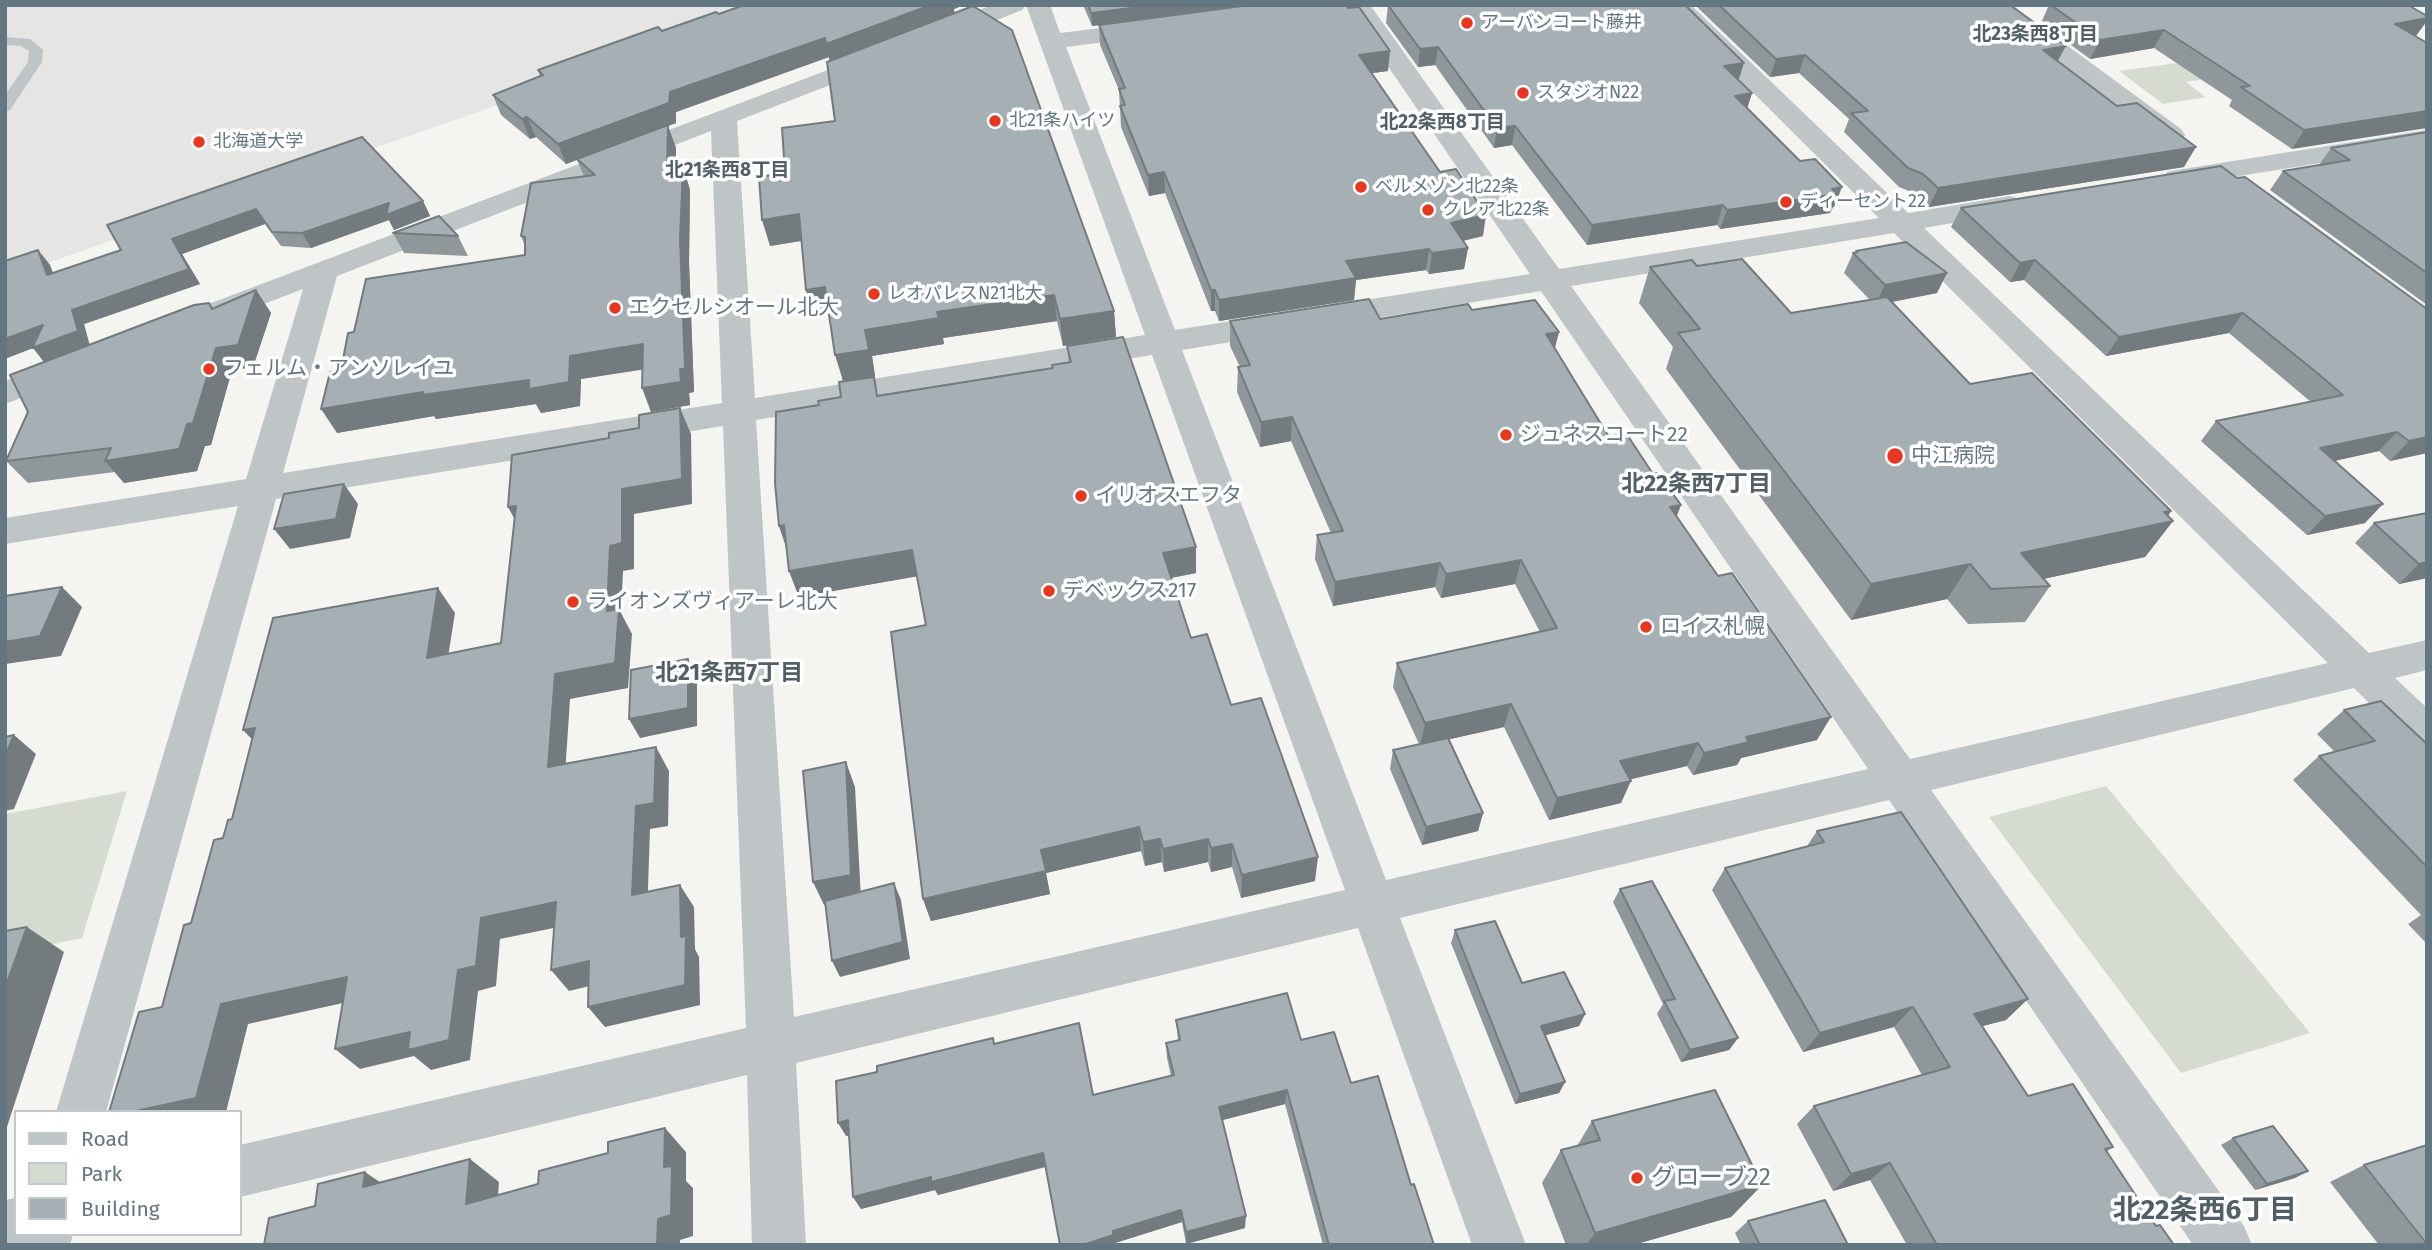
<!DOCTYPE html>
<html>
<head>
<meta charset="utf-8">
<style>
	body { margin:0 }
	#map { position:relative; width:2432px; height:1250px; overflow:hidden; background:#f4f4f0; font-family:"Fira Sans",sans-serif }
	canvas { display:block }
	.frame { position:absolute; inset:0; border:7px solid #627782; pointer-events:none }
	.legend { position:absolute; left:14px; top:1110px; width:228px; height:126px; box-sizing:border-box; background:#fff; border:2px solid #c0c9cd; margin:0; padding:9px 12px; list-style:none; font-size:21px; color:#627782 }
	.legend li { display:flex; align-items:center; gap:14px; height:35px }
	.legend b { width:35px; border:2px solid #c0c9cd }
</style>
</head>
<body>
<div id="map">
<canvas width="2432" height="1250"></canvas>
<div class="frame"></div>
<ul class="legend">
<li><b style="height:9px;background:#bfc4c6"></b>Road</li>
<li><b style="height:19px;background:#d6dbd1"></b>Park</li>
<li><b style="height:19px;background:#a6b0b4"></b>Building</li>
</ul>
</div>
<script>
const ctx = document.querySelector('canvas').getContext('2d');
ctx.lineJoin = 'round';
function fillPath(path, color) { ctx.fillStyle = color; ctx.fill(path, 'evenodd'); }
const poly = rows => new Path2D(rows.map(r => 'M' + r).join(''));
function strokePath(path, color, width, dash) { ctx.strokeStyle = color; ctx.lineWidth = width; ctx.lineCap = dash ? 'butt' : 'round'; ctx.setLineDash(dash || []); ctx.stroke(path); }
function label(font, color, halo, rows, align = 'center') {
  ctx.font = font + ' "Fira Sans","Noto Sans JP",sans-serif'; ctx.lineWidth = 7; ctx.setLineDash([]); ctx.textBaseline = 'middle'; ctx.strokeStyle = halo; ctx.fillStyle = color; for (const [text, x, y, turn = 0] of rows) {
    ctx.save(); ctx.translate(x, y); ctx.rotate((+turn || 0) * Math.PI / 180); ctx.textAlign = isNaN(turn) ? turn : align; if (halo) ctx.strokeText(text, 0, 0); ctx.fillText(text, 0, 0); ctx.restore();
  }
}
fillPath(poly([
	[5,5,782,5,5,278]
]), '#e5e6e4');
fillPath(poly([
	[2208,59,2233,75,2186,82,2206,97,2163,104,2119,71],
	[2106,786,2310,1033,2181,1073,1989,817],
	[127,791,82,938,5,954,5,814]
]), '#d6dbd1');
fillPath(poly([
	[5,37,30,39,43,50,42,62,10,110,5,112,5,95,28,62,29,51,21,46,5,45,5,37]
]), '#bfc4c6');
fillPath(poly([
	[992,5,1026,5,1022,10,950,39,941,41,932,39,929,34,932,29,992,5],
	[1026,5,1050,5,1060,33,1151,22,1160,24,1163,29,1160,34,1151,36,1066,47,1175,330,1530,274,1346,5,1370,5,1559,269,1879,218,1665,5,1691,5,1908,213,2010,196,2020,199,2024,205,2020,211,1924,228,2369,653,2427,640,2427,670,2395,678,2427,708,2427,751,2412,746,2354,688,1931,790,2244,1226,2252,1245,2193,1245,1889,800,1400,918,1526,1245,1472,1245,1358,928,796,1063,806,1245,752,1245,747,1075,240,1197,240,1145,746,1028,723,426,276,499,106,1112,56,1112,238,506,5,544,5,518,246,479,303,289,209,325,198,322,194,315,198,308,878,51,887,53,890,58,887,63,737,121,755,398,1145,335,1026,5],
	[711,131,722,403,283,473,337,276,711,131],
	[1894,233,2328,663,1910,759,1571,286,1894,233],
	[1541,291,1868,769,1386,880,1182,350,1541,291],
	[1152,355,1345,890,794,1017,756,420,1152,355],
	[1985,5,2012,5,2181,129,2185,135,2181,141,2172,143,2163,141,1985,5],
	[2427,130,2427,146,2177,186,2167,184,2163,178,2167,172,2177,170,2427,130],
	[65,360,76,363,81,370,76,377,5,404,5,381,65,360],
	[16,1198,16,1234,73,1234,70,1245,5,1245,5,1200,16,1198]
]), '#bfc4c6');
fillPath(poly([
	[744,5,964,5,954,9,954,13,1114,311,1116,337,1063,346,1057,321,943,338,944,344,872,356,875,376,843,381,829,313,813,316,806,290,801,241,770,246,785,173,835,121,829,57,676,112,676,123,668,126,676,148,675,168,683,167,690,190,689,262,694,392,689,393,690,405,651,412,642,369,581,379,580,406,541,413,536,404,436,419,434,416,337,433,341,370,354,332,525,255,525,246,521,236,584,176,577,160,566,164,536,137,530,139,501,115,493,95,540,77,538,70,719,14],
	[1083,5,1346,5,1388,71,1372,73,1483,236,1463,241,1468,248,1464,269,1429,274,1426,270,1356,280,1354,300,1219,321,1215,311,1211,311,1165,193,1149,196,1121,127,1119,90,1100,45,1099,25,1092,26],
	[1388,5,1739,80,1752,93,1747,108,1834,207,1833,207,1830,213,1720,229,1717,225,1587,245,1512,145,1494,148,1435,65,1418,67,1386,23],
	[1695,5,2010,5,2058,61,2184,167,1929,207,1914,193,1899,187,1844,132,1849,119,1799,73,1770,77],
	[2049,5,2408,5,2416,36,2292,149,2229,106,2232,100,2154,48,2090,59,2041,23],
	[2427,132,2427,305,2270,190,2283,171,2319,165,2331,148],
	[362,137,423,201,430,216,394,230,389,220,311,248,281,246,265,224,182,254,200,284,84,324,89,345,213,309,256,290,271,313,253,367,232,370,211,445,205,446,197,471,124,483,115,472,28,483,6,461,28,412,44,362,33,348,7,358,5,356,5,261,38,250,50,265,53,273,121,250],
	[2237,178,2427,453,2390,461,2379,451,2334,461,2365,523,2307,535,2201,441,2216,421,2311,402,2229,333,2106,356,2024,280,2010,282,1951,227,1961,208],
	[393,233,458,236,468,256,404,253],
	[1856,251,1937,293,1892,302,1970,384,2171,511,2168,516,2173,521,2145,557,2043,579,2050,586,2025,622,1968,624,1947,599,1851,620,1666,369,1673,347,1639,303,1650,267,1697,266,1791,313,1870,300,1844,273,1853,253,1855,253],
	[1472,310,1555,349,1609,437,1676,517,1817,740,1741,758,1737,765,1693,775,1687,766,1630,779,1621,803,1549,820,1504,727,1449,739,1483,813,1478,831,1422,845,1390,769,1393,750,1419,744,1393,687,1397,663,1540,632,1515,584,1441,598,1435,587,1333,606,1315,559,1317,535,1331,533,1291,441,1260,447,1237,392,1238,367,1240,367,1230,346,1230,321,1380,319],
	[1067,346,1196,573,1171,578,1191,638,1231,705,1315,881,1241,898,1232,867,1211,872,1208,862,1164,872,1162,862,1145,866,1141,851,1046,873,1050,894,931,921,923,899,926,625,917,576,799,597,789,571,786,547,779,526,819,405,841,397,878,395,1052,368,1069,363],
	[2427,513,2427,578,2399,584,2355,543,2374,523],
	[2344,710,2427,744,2427,944,2408,924,2421,915,2293,780,2319,756,2335,752,2317,734],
	[1817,831,2006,1020,1982,1026,2028,1096,2113,1147,2106,1152,2156,1226,2174,1245,1907,1245,1870,1180,1833,1191,1797,1124,1814,1106,1922,1075,1894,1027,1803,1052,1712,890,1725,868,1807,846],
	[1620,889,1738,1038,1729,1050,1681,1062,1657,1014,1663,1004,1613,902],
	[1455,930,1522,983,1585,1014,1579,1026,1545,1035,1565,1082,1559,1093,1515,1104,1451,943],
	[1176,1020,1301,1040,1351,1083,1411,1185,1434,1245,1323,1245,1285,1104,1222,1120,1245,1228,1186,1244,1182,1222,1115,1243,1115,1245,1060,1245,1046,1167,938,1195,935,1190,861,1209,853,1197,849,1136,846,1136,877,1072,995,1044,1093,1095,1171,1076,1167,1058,1166,1043,1178,1040],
	[1592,1121,1762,1185,1731,1217,1633,1245,1566,1245,1542,1183,1561,1150,1577,1146],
	[2233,1138,2308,1171,2295,1178,2255,1190,2221,1145],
	[2364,1165,2427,1245,2379,1245,2330,1182],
	[1748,1221,1848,1245,1741,1245,1735,1233]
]), '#8f979b');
fillPath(poly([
	[931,5,964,5,954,9,955,16,830,64,829,57,676,112,676,123,668,126,676,148,675,192,667,169,668,126,566,164,558,144,670,92,825,38],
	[1156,5,1258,5,1092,26,1091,13],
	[2427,18,2427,21,2416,36,2383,43,2395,24],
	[2164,30,2154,48,2090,59,2100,40],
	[2066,46,2056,64,2043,50],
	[1438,47,1435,65,1418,67,1420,49],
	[1390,51,1388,71,1358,75,1359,55],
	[1805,55,1799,73,1770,77,1776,59],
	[1744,63,1738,82,1724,66],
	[1752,93,1746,112,1735,96],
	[2427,111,2427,128,2292,149,2304,130],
	[527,117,536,137,530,139,522,119],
	[1515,126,1512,145,1494,148,1497,128],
	[2196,147,2184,167,1929,207,1938,188],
	[683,167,690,190,689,262,694,392,689,393,690,405,651,412,642,388,680,239],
	[1164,172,1165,193,1149,196,1148,175],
	[1842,187,1834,207,1833,207,1830,213,1720,229,1727,210],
	[423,201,430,216,394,230,389,220,311,248,302,233,389,203],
	[1723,205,1717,225,1587,245,1592,225],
	[256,209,265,224,182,254,200,284,84,324,90,346,45,363,33,348,7,358,5,356,5,339,172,239],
	[799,214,806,240,770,246,762,220],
	[1486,215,1483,236,1448,244,1451,223],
	[1468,248,1464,269,1429,274,1432,253],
	[1429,249,1426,270,1356,280,1354,300,1219,321,1219,300,1346,261],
	[38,250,50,265,59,290,47,275],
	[2035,260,2024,280,2010,282,2020,263],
	[1947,273,1937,293,1875,305,1885,285],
	[825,287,832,313,813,316,806,290],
	[256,290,271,313,253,367,232,370,211,445,205,446,197,471,124,483,105,461,216,348],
	[1211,290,1215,290,1215,311,1211,311],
	[1054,295,1057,321,943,338,944,344,872,356,875,376,843,381,835,355,865,330,937,312],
	[1114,311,1116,337,1063,346,1060,319],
	[2243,313,2229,333,2106,356,2119,337],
	[1559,332,1553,356,1546,334],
	[643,344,653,368,581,379,580,406,541,413,536,404,436,419,434,416,337,433,321,409,570,356],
	[680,408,691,434,692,504,634,514,634,569,623,571,621,613,632,634,628,688,570,699,564,790,548,767,555,674,610,546,622,489],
	[1292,417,1291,441,1260,447,1261,422],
	[2397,432,2379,451,2303,468,2320,448],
	[2427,437,2427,453,2390,461,2409,441],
	[344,484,358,504,350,538,290,549,274,529],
	[2383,504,2365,523,2307,535,2325,516],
	[1681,505,1672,529,1670,507],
	[516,506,522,533,508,507],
	[2171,511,2162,524,2173,521,2145,557,1997,589,2021,553],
	[784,525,788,552,779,526],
	[1196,547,1196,573,1165,579,1163,553],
	[912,550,919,576,799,597,789,571],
	[1521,560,1515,584,1441,598,1446,574],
	[2427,562,2427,578,2399,584,2419,564],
	[1440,563,1435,587,1333,606,1335,582],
	[1970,564,1947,599,1851,620,1871,584],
	[62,587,82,607,61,656,5,664,5,642],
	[438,588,455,613,444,682,427,658],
	[688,659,697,679,697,726,640,738,629,719],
	[1511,704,1504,727,1420,746,1425,723],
	[1831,717,1817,740,1741,758,1737,765,1693,775,1704,753,1746,737],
	[255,728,266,754,243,730],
	[14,735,36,754,14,809,5,811,5,756],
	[1698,743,1687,766,1611,784,1620,761],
	[656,747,669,771,668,826,650,829,647,917,632,895,636,806],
	[846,762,855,787,861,899,824,905,813,882],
	[1631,781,1621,803,1549,820,1557,798],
	[1483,813,1478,831,1422,845,1426,827],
	[1139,827,1141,851,1046,873,1050,894,931,921,923,899,1041,850],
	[1160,839,1162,862,1145,866,1143,842],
	[1208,839,1208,862,1164,872,1163,849],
	[1232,844,1232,867,1211,872,1211,848],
	[1318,857,1315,881,1241,898,1242,875],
	[894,883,901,900,910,959,840,977,832,961],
	[680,885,694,907,695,949,699,957,700,1005,605,1027,588,1007,681,937],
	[556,902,573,924,500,939,496,986,478,991,470,1060,431,1070,414,1056,360,1069,335,1049,458,970,481,918],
	[27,927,64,952,5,1133,5,988],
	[589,961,606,982,569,991,551,970],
	[347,977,370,997,248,1024,226,1112,131,1112,221,1004],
	[2028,999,2006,1020,1953,1034,1974,1014],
	[1913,1007,1894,1027,1803,1052,1820,1033],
	[1585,1014,1579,1026,1536,1038,1541,1026],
	[1738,1038,1729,1050,1681,1062,1690,1050],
	[1565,1082,1559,1093,1515,1104,1520,1094],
	[1287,1090,1285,1104,1219,1121,1219,1107],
	[848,1120,856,1134,846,1136,838,1123],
	[665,1128,686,1152,686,1181,693,1188,693,1236,680,1240,680,1245,657,1245,658,1219,664,1167],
	[1043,1153,1047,1166,938,1195,935,1190,861,1209,853,1197,931,1177],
	[470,1159,499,1182,496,1226,466,1204],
	[1890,1163,1870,1180,1833,1191,1851,1174],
	[2308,1171,2295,1178,2255,1190,2267,1184],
	[365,1172,399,1195,363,1187],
	[1762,1185,1731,1217,1633,1245,1586,1245,1595,1233],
	[1181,1210,1182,1222,1115,1243,1115,1245,1083,1245,1113,1231],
	[1246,1216,1245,1228,1186,1244,1186,1232]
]), '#747b7e');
const building = poly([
	[744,5,931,5,826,44,825,38,670,92,669,103,558,144,527,117,522,119,493,95,543,75,538,70,658,27,662,31,716,12,719,14,744,5],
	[1088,5,1156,5,1091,13,1088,5],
	[1250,5,1346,5,1348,8,1359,7,1390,51,1359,55,1440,172,1456,169,1486,215,1451,223,1468,248,1432,253,1429,249,1346,261,1356,278,1219,300,1215,290,1211,290,1164,172,1148,175,1120,106,1125,105,1119,89,1125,88,1099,25,1250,5],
	[1388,5,1685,5,1744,63,1724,66,1752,93,1735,96,1800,161,1815,159,1842,187,1832,189,1838,194,1727,210,1723,205,1592,225,1515,126,1497,128,1438,47,1420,49,1388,5],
	[1719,5,2010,5,2066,46,2043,50,2117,106,2137,103,2196,147,1938,188,1923,174,1908,168,1851,113,1868,111,1805,55,1776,59,1719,5],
	[2051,5,2408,5,2427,16,2427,18,2395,24,2427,43,2427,111,2304,130,2241,87,2250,86,2164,30,2100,40,2051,5],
	[973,6,1012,30,1114,311,1060,319,1054,295,937,312,939,318,865,330,869,350,835,355,825,287,806,290,799,214,762,220,759,177,785,173,782,128,835,121,827,62,973,6],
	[668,125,667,169,683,167,680,239,685,369,680,369,681,382,642,388,643,344,570,356,569,382,529,389,529,380,422,395,423,392,321,409,330,372,341,370,348,333,354,332,366,279,525,255,525,237,521,236,531,183,595,175,577,159,668,125],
	[2427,132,2427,273,2283,171,2350,160,2331,148,2427,132],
	[362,137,423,201,386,215,389,203,302,233,272,232,256,209,172,239,189,269,72,310,78,331,32,348,43,325,5,339,5,261,38,250,47,275,121,250,107,225,362,137],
	[2221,166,2237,178,2245,177,2427,309,2427,437,2409,441,2397,432,2320,448,2383,504,2325,516,2216,421,2343,395,2316,372,2243,313,2119,337,2035,260,2020,263,1961,208,2221,166],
	[439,216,458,236,393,233,439,216],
	[1906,242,1947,273,1885,285,1853,253,1858,252,1856,251,1906,242],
	[1742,259,1791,313,1887,297,1970,384,2032,373,2171,511,2164,512,2173,521,2021,553,2050,586,1991,589,1970,564,1871,584,1678,333,1700,329,1650,267,1692,260,1697,266,1742,259],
	[256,290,238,345,216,348,193,423,187,424,179,449,105,461,111,448,6,461,28,412,10,375,194,305,209,303,212,309,256,290],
	[1369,299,1380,319,1468,304,1472,310,1535,300,1559,332,1546,334,1609,437,1626,433,1653,474,1658,473,1681,505,1670,507,1718,576,1732,573,1831,717,1746,737,1749,742,1704,753,1698,743,1620,761,1631,781,1557,798,1511,704,1425,723,1397,663,1557,628,1521,560,1446,574,1440,563,1335,582,1317,535,1343,531,1292,417,1261,422,1238,367,1250,365,1230,321,1369,299],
	[1123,337,1196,547,1163,553,1191,638,1207,634,1231,705,1261,698,1318,857,1242,875,1232,844,1211,848,1208,839,1163,849,1160,839,1143,842,1139,827,1041,850,1046,871,923,899,891,632,926,625,912,550,789,571,784,525,779,526,775,483,776,412,819,405,818,401,841,397,839,382,874,377,877,396,1053,368,1052,365,1071,362,1067,346,1123,337],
	[680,408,682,479,622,489,622,543,610,546,607,611,619,609,615,663,555,674,548,767,656,747,654,803,636,806,632,895,680,885,681,937,686,936,685,985,588,1007,589,961,551,970,556,902,481,918,476,966,458,970,449,1040,408,1050,410,1032,335,1049,347,977,221,1004,196,1098,131,1112,109,1112,139,1012,162,1007,184,925,191,923,214,840,223,838,228,820,232,819,255,728,243,730,273,618,438,588,427,658,501,643,516,506,508,507,512,455,609,438,609,433,639,428,639,415,680,408],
	[344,484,336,519,274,529,284,494,344,484],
	[2427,513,2427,562,2419,564,2374,523,2427,513],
	[62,587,40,636,5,642,5,596,62,587],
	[688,659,688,708,629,719,631,670,688,659],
	[2381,701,2427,744,2427,867,2319,756,2375,741,2344,710,2381,701],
	[14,735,5,756,5,737,14,735],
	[1448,738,1483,813,1426,827,1393,750,1448,738],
	[846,762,851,875,813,882,803,771,846,762],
	[1901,812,2028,999,1974,1014,2028,1096,2073,1084,2113,1147,2105,1149,2156,1226,2160,1225,2174,1245,1937,1245,1890,1163,1851,1174,1814,1106,1950,1067,1913,1007,1820,1033,1725,868,1824,842,1817,831,1901,812],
	[1652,881,1738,1038,1690,1050,1664,1001,1675,999,1620,889,1652,881],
	[894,883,903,942,832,961,825,901,894,883],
	[1495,921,1522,983,1564,972,1585,1014,1541,1026,1565,1082,1520,1094,1455,930,1495,921],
	[27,927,5,988,5,931,27,927],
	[1287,993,1301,1040,1334,1032,1351,1083,1378,1076,1411,1185,1414,1184,1434,1245,1329,1245,1287,1090,1219,1107,1246,1216,1186,1232,1181,1210,1113,1231,1113,1235,1083,1245,1060,1245,1043,1153,931,1182,931,1177,853,1197,848,1120,838,1123,836,1081,877,1072,877,1066,993,1038,994,1044,1079,1023,1093,1095,1174,1075,1166,1043,1180,1040,1176,1020,1287,993],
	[1715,1090,1762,1185,1595,1233,1561,1150,1600,1140,1592,1121,1715,1090],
	[2273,1126,2308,1171,2267,1184,2233,1138,2273,1126],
	[665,1128,664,1167,672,1166,671,1215,658,1219,657,1245,264,1245,269,1218,315,1206,318,1184,365,1172,363,1187,470,1159,466,1204,538,1184,539,1171,608,1153,608,1142,665,1128],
	[2427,1145,2427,1244,2364,1165,2427,1145],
	[1825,1200,1848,1245,1760,1245,1748,1221,1825,1200]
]);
fillPath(building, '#a6b0b4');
strokePath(building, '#747b7e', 2);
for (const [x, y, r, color] of [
	[1467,23,7,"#e7371e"],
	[1523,93,7,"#e7371e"],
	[995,121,7,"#e7371e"],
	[199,142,7,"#e7371e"],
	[1361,187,7,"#e7371e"],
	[1786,202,7,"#e7371e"],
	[1428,210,7,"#e7371e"],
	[874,294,7,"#e7371e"],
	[615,308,7,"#e7371e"],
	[209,369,7,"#e7371e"],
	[1506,435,7,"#e7371e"],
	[1895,456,9,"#e7371e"],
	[1081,496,7,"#e7371e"],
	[1049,591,7,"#e7371e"],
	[573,602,7,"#e7371e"],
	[1646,627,7,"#e7371e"],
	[1637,1178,7,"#e7371e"]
]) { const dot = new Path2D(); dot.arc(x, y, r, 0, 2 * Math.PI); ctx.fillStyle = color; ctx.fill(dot); strokePath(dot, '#fff', 2.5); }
label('18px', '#627782', '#fff', [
	["アーバンコート藤井",1481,23],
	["スタジオN22",1537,93],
	["北21条ハイツ",1009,121],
	["北海道大学",213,142],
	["ベルメゾン北22条",1375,187],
	["ディーセント22",1800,202],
	["クレア北22条",1442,210],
	["レオパレスN21北大",888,294]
], 'left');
label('bold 19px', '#515f67', '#fff', [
	["北23条西8丁目",2035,35],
	["北22条西8丁目",1442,123],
	["北21条西8丁目",727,171]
]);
label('21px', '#627782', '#fff', [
	["エクセルシオール北大",629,308],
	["フェルム・アンソレイユ",223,369],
	["ジュネスコート22",1520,435],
	["中江病院",1911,456],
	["イリオスエフタ",1095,496],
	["デベックス217",1063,591],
	["ライオンズヴィアーレ北大",587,602],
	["ロイス札幌",1660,627]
], 'left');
label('bold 23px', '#515f67', '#fff', [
	["北22条西7丁目",1696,485],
	["北21条西7丁目",729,674]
]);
label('24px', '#627782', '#fff', [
	["グローブ22",1651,1178]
], 'left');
label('bold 28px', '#515f67', '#fff', [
	["北22条西6丁目",2205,1211]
]);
</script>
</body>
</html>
